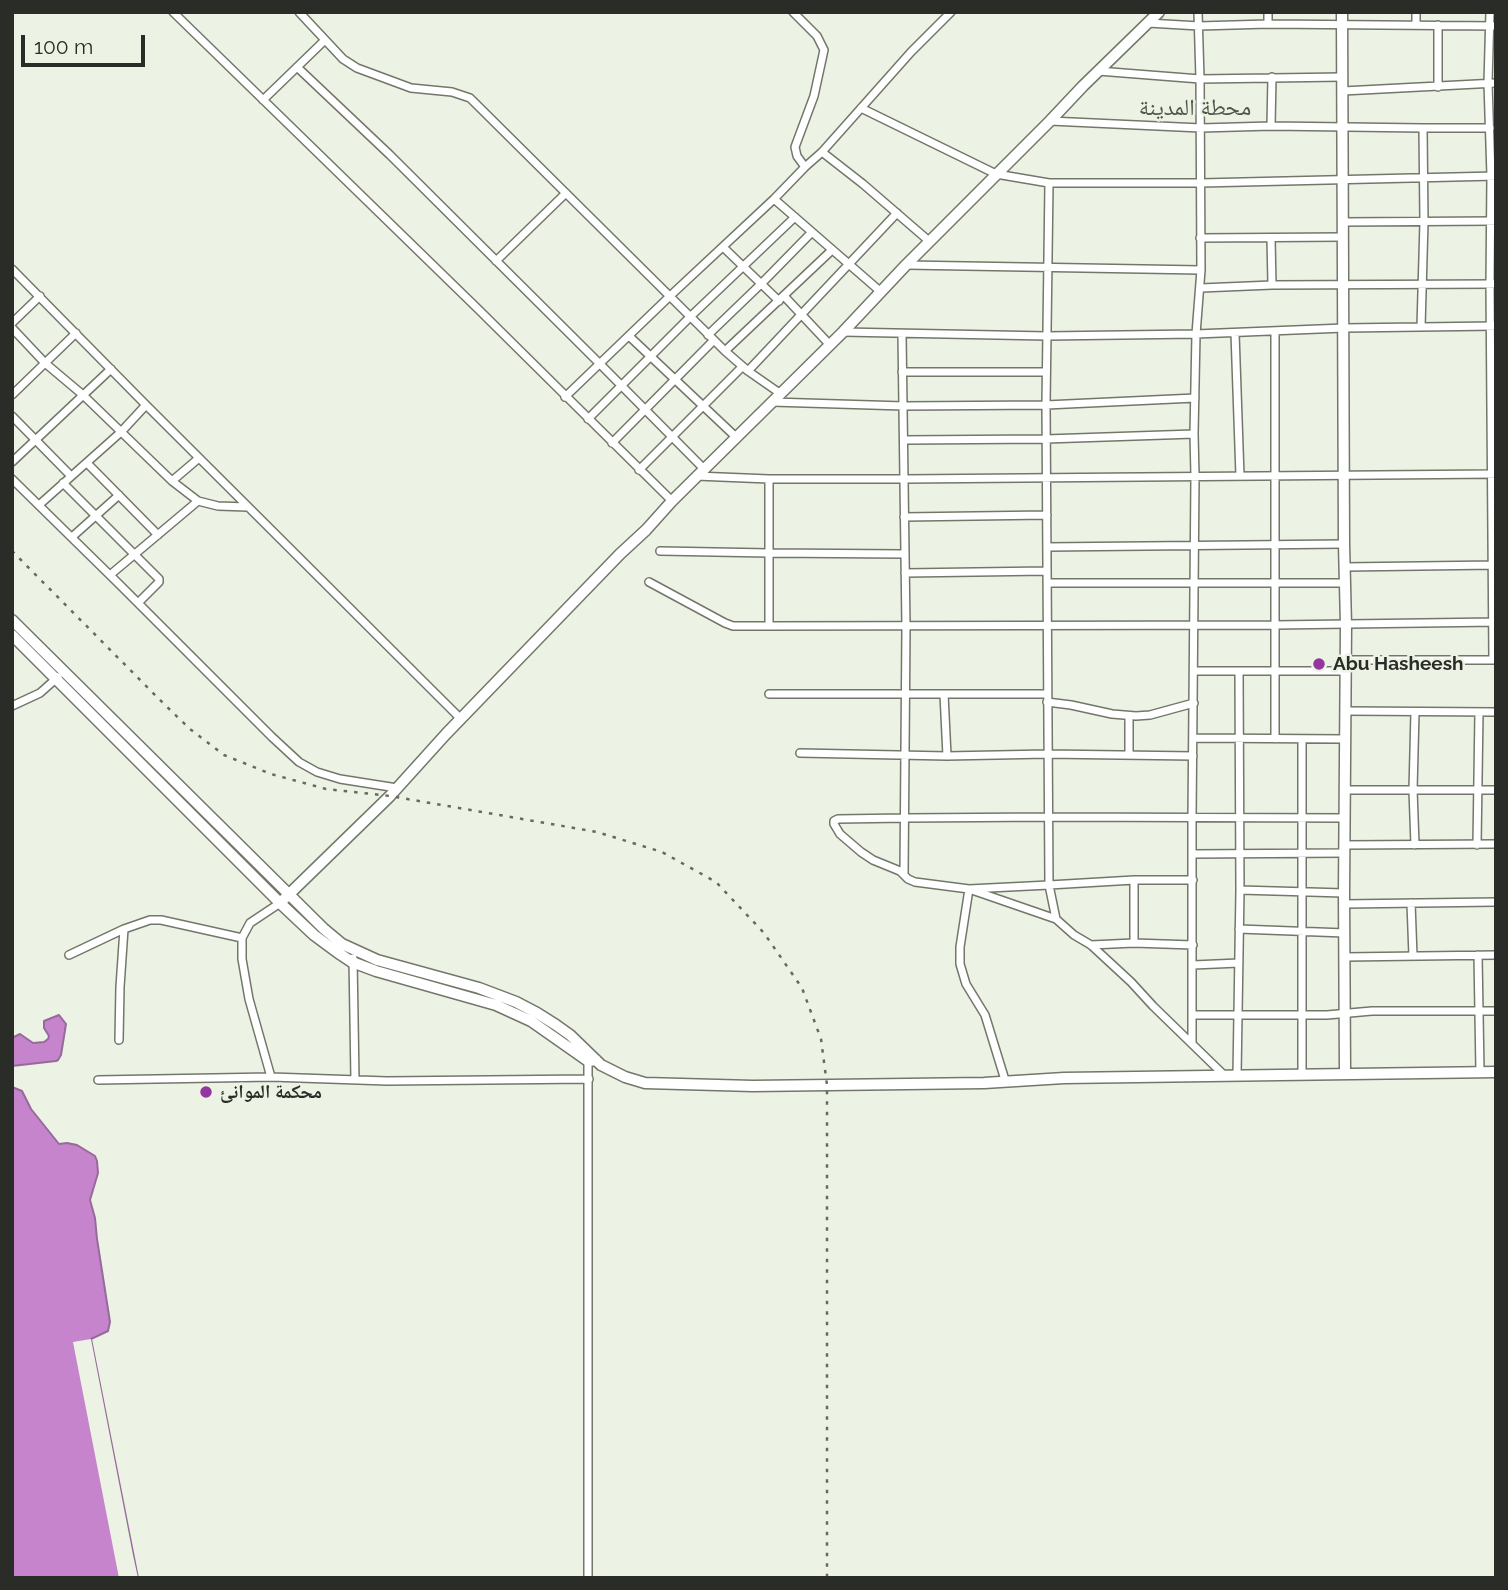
<!DOCTYPE html>
<html>
<head>
<meta charset="utf-8">
<style>
	body { margin:0 }
	#map { position:relative; width:1508px; height:1590px; overflow:hidden; background:#edf3e4; font-family:Raleway,sans-serif }
	canvas { display:block }
	.frame { position:absolute; inset:0; border:14px solid #2a2c27; pointer-events:none }
	.scale { position:absolute; left:21px; top:35px; width:124px; height:32px; box-sizing:border-box; border:4px solid #2a2c27; border-top:0; padding-left:9px; font-size:21px; line-height:24px; white-space:nowrap; color:#2a2c27; -webkit-text-stroke:5px #edf3e4; paint-order:stroke }
</style>
</head>
<body>
<div id="map">
<canvas width="1508" height="1590"></canvas>
<div class="frame"></div>
<div class="scale">100 m</div>
</div>
<script>
const ctx = document.querySelector('canvas').getContext('2d');
ctx.lineJoin = 'round';
function fillPath(path, color) { ctx.fillStyle = color; ctx.fill(path, 'evenodd'); }
const poly = rows => new Path2D(rows.map(r => 'M' + r).join(''));
function strokePath(path, color, width, dash) { ctx.strokeStyle = color; ctx.lineWidth = width; ctx.lineCap = dash ? 'butt' : 'round'; ctx.setLineDash(dash || []); ctx.stroke(path); }
function label(font, color, halo, rows, align = 'center') {
  ctx.font = font + ' Raleway,"Noto Naskh Arabic",sans-serif'; ctx.lineWidth = 5; ctx.setLineDash([]); ctx.textBaseline = 'middle'; ctx.strokeStyle = halo; ctx.fillStyle = color; for (const [text, x, y, turn = 0] of rows) {
    ctx.save(); ctx.translate(x, y); ctx.rotate((+turn || 0) * Math.PI / 180); ctx.textAlign = isNaN(turn) ? turn : align; if (halo) ctx.strokeText(text, 0, 0); ctx.fillText(text, 0, 0); ctx.restore();
  }
}
const water = poly([
	[59,1015,66,1024,61,1055,58,1060,56,1061,12,1066,12,1038,20,1034,33,1043,44,1042,48,1039,49,1036,44,1028,44,1021,59,1015],
	[12,1087,22,1091,31,1109,59,1144,67,1143,77,1145,95,1156,97,1161,98,1173,90,1200,95,1218,97,1239,110,1322,108,1331,91,1339,138,1578,12,1578,12,1087]
]);
fillPath(water, '#c584cc');
strokePath(water, '#966a9a', 2);
fillPath(poly([
	[91,1339,133,1555,138,1578,119,1578,73,1342]
]), '#edf3e4');
const street = poly([
	[173,12,477,308,672,501],
	[299,12,343,59,357,68,411,88,452,92,470,98,725,351,748,371,781,394],
	[793,12,817,36,824,50,814,96,795,147,797,156,805,167],
	[1490,12,1488,83,1491,176,1490,284,1493,660],
	[1148,23,1199,26,1268,24,1496,26],
	[1268,24,1268,12],
	[1416,24,1416,12],
	[1438,25,1438,87],
	[297,67,390,155,600,364,704,469],
	[1098,71,1200,79,1343,77],
	[1343,91,1496,83],
	[263,100,325,40],
	[861,108,996,174,1049,183,1201,183,1496,176],
	[1050,121,1201,128,1271,126,1423,128,1490,128],
	[1271,126,1272,77],
	[822,152,863,184,929,241],
	[1049,183,1046,405,1049,885,1134,880,1193,880],
	[774,199,881,292],
	[1343,222,1496,221],
	[1200,238,1343,237],
	[1271,238,1272,285],
	[723,247,779,301],
	[496,261,566,193],
	[906,265,1201,270],
	[12,269,146,405,461,719],
	[1201,288,1272,285,1496,284],
	[784,296,830,345],
	[12,323,40,296],
	[1421,327,1424,222,1423,128],
	[12,328,45,363,83,395,172,481,198,501,218,506,248,507],
	[1275,331,1275,739],
	[843,332,1047,336,1196,334,1344,328,1496,326],
	[1235,333,1240,476],
	[902,334,906,627,904,874],
	[708,335,762,283,812,232],
	[629,336,737,438],
	[725,351,832,250],
	[748,371,897,213],
	[902,372,1046,372],
	[12,395,76,333],
	[565,397,670,296,774,199,805,167,822,152,911,52,951,12],
	[772,402,904,406,1046,405,1195,398],
	[12,416,71,476],
	[588,419,690,317,795,217],
	[904,440,1046,439,1194,434],
	[612,443,714,340],
	[12,462,111,369],
	[87,463,158,535],
	[639,470,742,367],
	[696,476,769,479,905,479,1496,474],
	[12,479,119,584,272,737,299,762,317,772,340,779,397,788],
	[769,479,769,553,904,554],
	[172,481,199,458],
	[63,483,159,579,159,582,138,603],
	[39,505,121,432,146,405],
	[904,517,1047,515],
	[72,537,119,495],
	[1047,547,1344,544],
	[660,551,769,553,769,626,1275,625,1496,622],
	[1345,567,1495,565],
	[905,573,1047,571],
	[110,575,198,501],
	[649,582,725,623,733,626,769,626],
	[1048,583,1345,583],
	[1346,660,1496,660],
	[1194,671,1346,671],
	[769,694,1047,694],
	[944,694,947,756],
	[1047,702,1071,705,1112,714,1136,716,1150,715,1194,703],
	[12,706,40,693,58,677],
	[1346,711,1496,712],
	[1415,712,1413,790,1415,845],
	[1129,716,1129,755],
	[1193,738,1345,739],
	[800,753,947,756,1047,754,1193,756],
	[1345,790,1496,790],
	[1345,845,1496,844],
	[1477,845,1479,712],
	[1192,854,1345,853],
	[1134,880,1134,943],
	[1240,890,1344,893],
	[280,903,250,923,242,938,242,959,249,999,271,1077,387,1081,589,1079],
	[1411,903,1413,956],
	[1344,904,1496,902],
	[1239,929,1345,933],
	[1091,945,1134,943,1193,945],
	[69,955,124,929,150,920,161,920,242,938],
	[1478,955,1480,1072],
	[1345,957,1496,955],
	[353,958,355,1080],
	[1193,965,1239,963],
	[1192,1015,1327,1015,1372,1011,1496,1011],
	[119,1040,120,987,124,929],
	[1192,1043,1192,818,1195,476,1194,434,1196,334,1201,270,1200,79,1198,12],
	[588,1061,588,1578],
	[1302,1075,1302,739],
	[1225,1076,1153,1006,1131,982,1091,945,1074,935,1056,919,1049,885,969,889,915,882,908,879,900,871,873,860,861,852,840,834,834,824,834,821,838,819,906,818,1049,817,1345,818],
	[1237,1076,1240,890,1239,671],
	[98,1080,271,1077],
	[1005,1080,985,1015,966,984,960,964,960,947,969,889,1056,919]
]);
const secondary = poly([
	[1342,12,1344,544,1346,625,1344,893,1345,1073],
	[12,620,324,929,342,944,377,960,479,988,516,1002,537,1013,556,1025,570,1035,601,1065,625,1077,645,1083,753,1086,984,1083,1064,1078,1496,1072],
	[12,635,280,903,314,935,337,952,352,962,376,971,496,1005,531,1021,588,1061,596,1060],
	[280,903,390,796,446,734,620,554,646,530,672,501,843,332,906,265,1050,121,1083,86,1159,12]
]);
strokePath(street, '#72776a', 10);
strokePath(secondary, '#72776a', 13);
strokePath(street, '#fff', 7);
strokePath(secondary, '#fff', 10);
strokePath(poly([
	[12,551,163,703,190,729,224,755,271,774,326,789,390,796,597,832,662,852,716,882,764,933,802,988,821,1039,827,1085,827,1578]
]), '#676a62', 2.5, [3.5, 7]);
for (const [x, y, r, color] of [
	[1319,664,7,"#94369f"],
	[206,1092,7,"#94369f"]
]) { const dot = new Path2D(); dot.arc(x, y, r, 0, 2 * Math.PI); ctx.fillStyle = color; ctx.fill(dot); strokePath(dot, '#edf3e4', 2.5); }
label('bold 19px', '#2a2c27', '#edf3e4', [
	["Abu Hasheesh",1333,664],
	["محكمة الموانئ",220,1092]
], 'left');
label('23px', '#505549', '#edf3e4', [
	["محطة المدينة",1195,108]
]);
</script>
</body>
</html>
